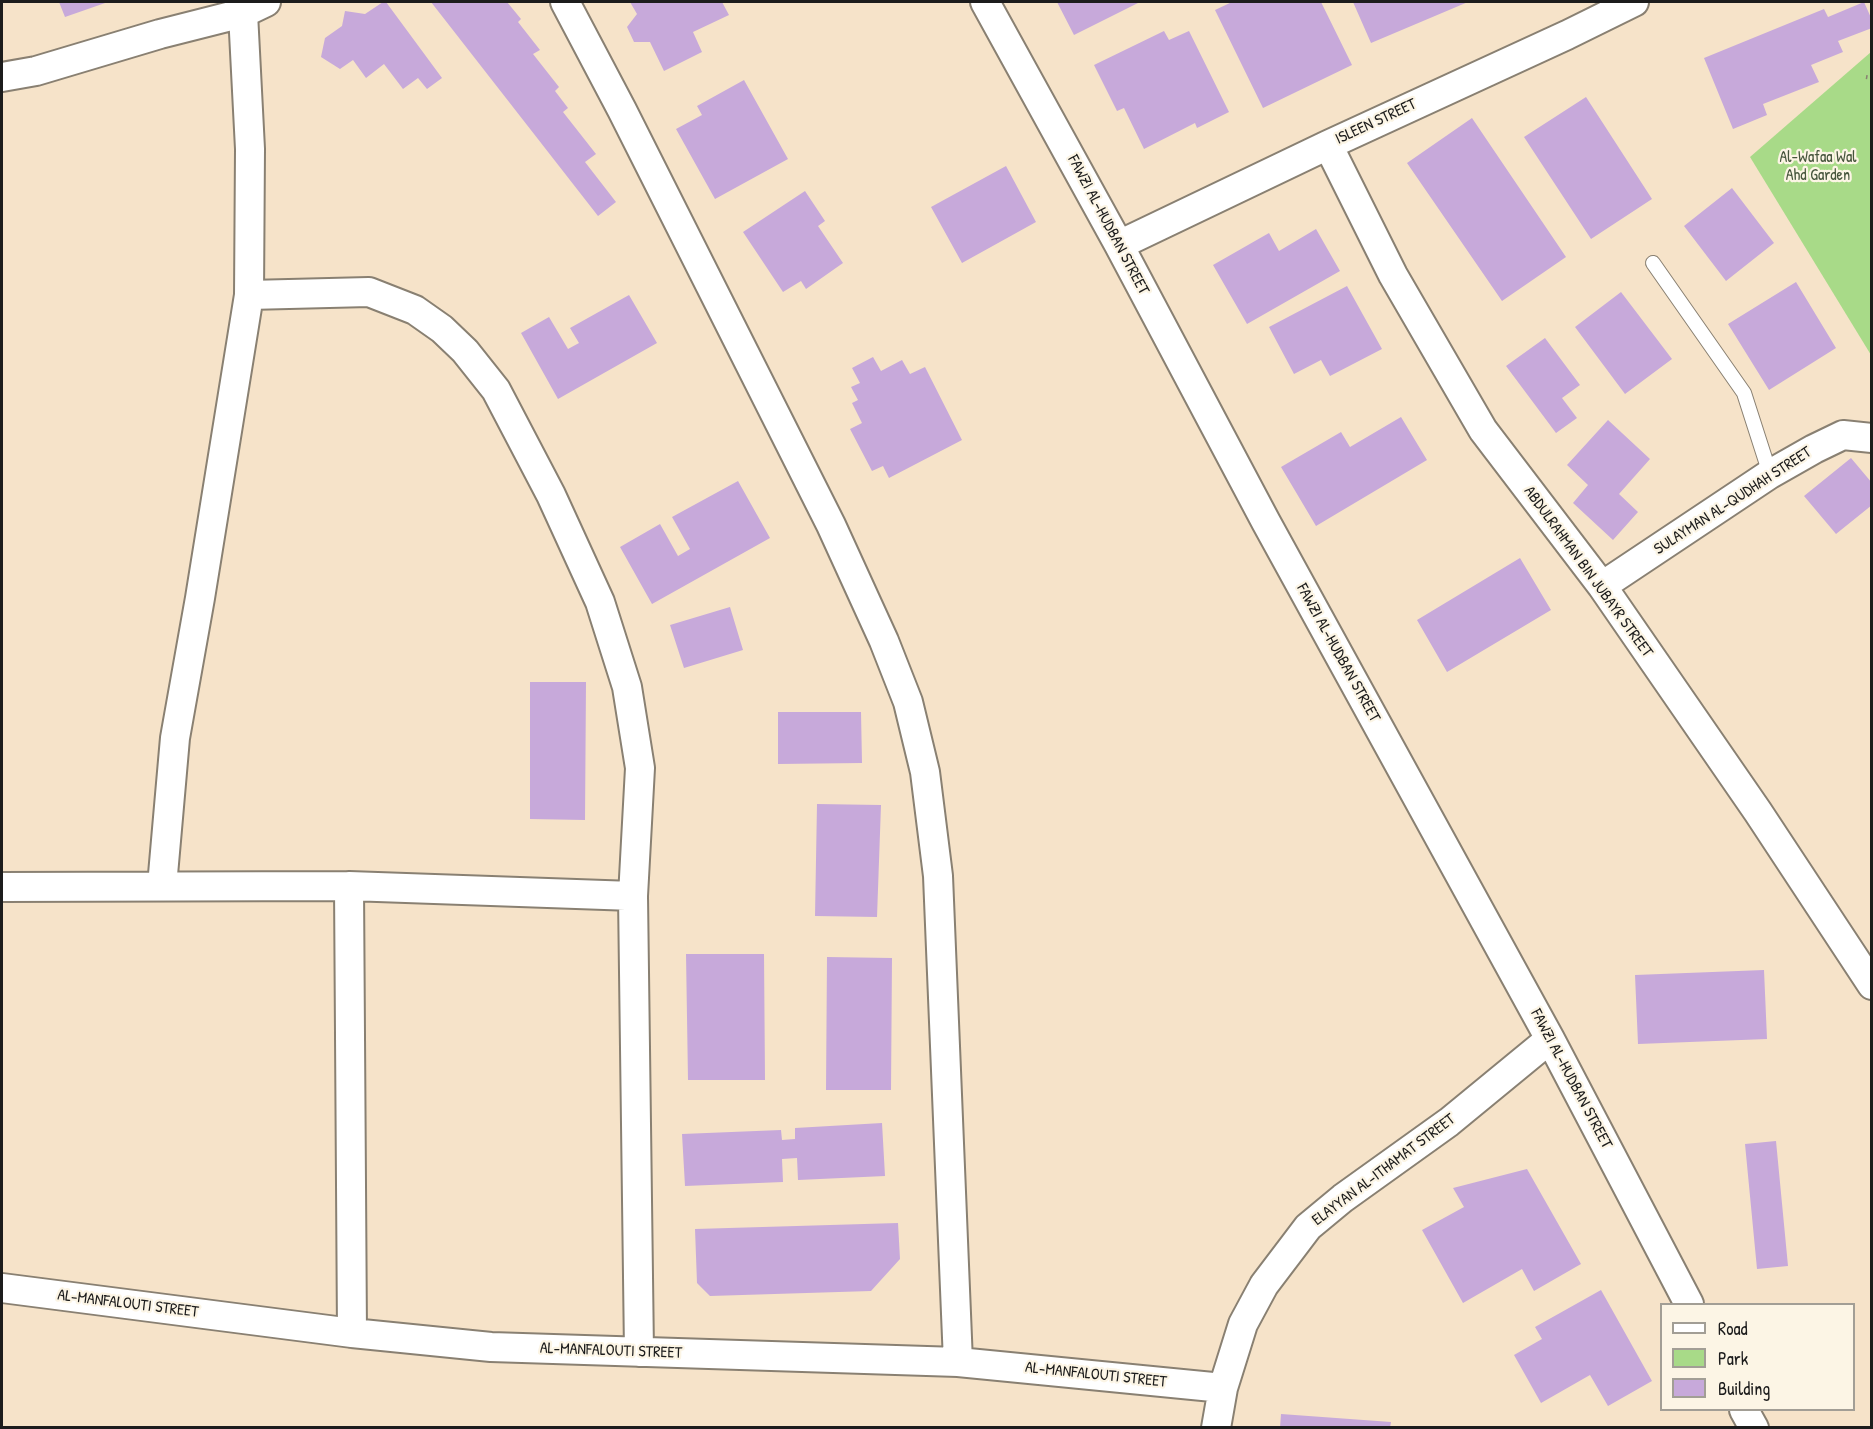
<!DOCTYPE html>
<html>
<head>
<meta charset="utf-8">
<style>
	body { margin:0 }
	#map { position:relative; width:1873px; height:1429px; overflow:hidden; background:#f6e3c9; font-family:"Patrick Hand",sans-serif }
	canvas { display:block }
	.frame { position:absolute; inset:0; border:3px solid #1c1c1c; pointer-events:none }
	.legend { position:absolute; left:1660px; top:1303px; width:195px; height:108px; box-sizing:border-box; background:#fcf5e5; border:2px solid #a29e95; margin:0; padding:8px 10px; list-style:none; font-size:18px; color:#1c1c1c }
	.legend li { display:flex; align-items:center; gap:12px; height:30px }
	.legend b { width:30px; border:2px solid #a29e95 }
</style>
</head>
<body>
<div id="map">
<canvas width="1873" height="1429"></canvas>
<div class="frame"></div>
<ul class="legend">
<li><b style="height:8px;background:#fff"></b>Road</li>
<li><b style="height:16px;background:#a8da88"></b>Park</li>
<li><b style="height:16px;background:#c7a9da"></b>Building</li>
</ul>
</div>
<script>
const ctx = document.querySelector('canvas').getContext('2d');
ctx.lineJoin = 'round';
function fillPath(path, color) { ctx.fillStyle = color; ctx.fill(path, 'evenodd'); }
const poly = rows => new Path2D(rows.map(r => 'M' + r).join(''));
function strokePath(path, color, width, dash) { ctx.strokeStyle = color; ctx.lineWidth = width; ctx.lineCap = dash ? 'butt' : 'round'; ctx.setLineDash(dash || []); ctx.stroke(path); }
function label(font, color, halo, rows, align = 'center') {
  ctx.font = font + ' "Patrick Hand",sans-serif'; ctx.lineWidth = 4.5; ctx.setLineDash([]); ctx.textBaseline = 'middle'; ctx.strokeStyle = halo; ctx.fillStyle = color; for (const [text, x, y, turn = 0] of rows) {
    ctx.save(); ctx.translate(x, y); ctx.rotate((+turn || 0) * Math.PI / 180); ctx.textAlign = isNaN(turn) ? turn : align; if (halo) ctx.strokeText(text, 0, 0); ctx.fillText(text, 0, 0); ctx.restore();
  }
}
fillPath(poly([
	[1871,52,1871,355,1750,157]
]), '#a8da88');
fillPath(poly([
	[59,2,108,2,65,17],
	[383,2,386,2,442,78,427,89,418,78,403,89,384,64,366,78,353,60,340,69,321,57,325,38,342,26,345,11,365,14],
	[431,2,507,2,521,19,518,22,540,50,533,54,559,87,555,91,568,108,563,112,596,154,585,162,616,202,598,216],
	[630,2,722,2,729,15,693,32,702,52,664,71,650,42,634,42,627,27,637,14],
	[1057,2,1140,2,1074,35],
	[1232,2,1321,2,1352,65,1263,108,1215,10],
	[1353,2,1468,2,1371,43],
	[1864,2,1872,20,1872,28,1838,41,1843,52,1811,65,1819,82,1763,104,1767,115,1733,129,1704,58,1824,9,1828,17],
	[1164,31,1169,40,1189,31,1229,112,1197,128,1195,123,1144,149,1124,108,1117,111,1094,65],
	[744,80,788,159,715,199,676,129,702,115,697,106],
	[1586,97,1652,199,1591,239,1524,137],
	[1472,118,1566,257,1502,301,1407,163],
	[1006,166,1036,222,962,263,931,207],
	[1732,188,1774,243,1726,281,1684,226],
	[805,191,825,221,818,226,843,263,806,289,801,281,783,292,743,232],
	[1316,229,1340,271,1247,324,1213,265,1269,233,1279,251],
	[1796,282,1836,348,1769,390,1728,324],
	[1347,286,1382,349,1330,376,1321,360,1294,374,1269,327],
	[1621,292,1672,359,1625,394,1575,327],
	[629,295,657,343,558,399,521,333,549,317,568,349,579,343,570,328],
	[1545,338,1580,385,1562,398,1577,418,1556,433,1506,366],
	[873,357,881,371,902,360,910,374,925,367,962,440,889,478,883,466,872,471,850,429,862,423,852,403,858,400,851,387,860,383,852,368],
	[1401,417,1427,460,1316,526,1281,467,1341,432,1350,447],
	[1608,420,1650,459,1619,494,1638,512,1613,540,1573,503,1588,485,1567,465],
	[1851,458,1872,483,1872,505,1836,534,1804,496],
	[738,481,770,538,652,604,620,547,660,524,678,556,690,549,672,517],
	[1520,558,1551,610,1447,672,1417,620],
	[730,607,743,650,684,668,670,625],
	[530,682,586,682,585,820,530,819],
	[778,712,861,712,862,763,778,764],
	[817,804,881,805,877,917,815,916],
	[686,954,764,954,765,1080,688,1080],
	[827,957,892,958,891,1090,826,1090],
	[1764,970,1767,1039,1638,1044,1635,975],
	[882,1123,885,1176,798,1180,797,1158,782,1159,783,1182,685,1186,682,1134,781,1130,782,1140,795,1139,795,1128],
	[1776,1141,1788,1266,1757,1269,1745,1144],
	[1527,1169,1581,1264,1534,1291,1522,1269,1463,1303,1422,1230,1464,1207,1453,1188],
	[898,1223,900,1259,871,1291,710,1296,697,1283,695,1229],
	[1601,1290,1652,1381,1608,1406,1590,1375,1541,1403,1514,1355,1542,1339,1535,1327],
	[1281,1414,1391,1422,1390,1428,1280,1428]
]), '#c7a9da');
const lane = poly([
	[1653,263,1744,393,1770,474]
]);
const street = poly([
	[565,2,622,110,831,525,884,641,908,702,925,772,938,876,958,1362],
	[985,2,1119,245,1266,522,1550,1039,1689,1304],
	[2,77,36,71,160,34,243,13,266,2],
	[1328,145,1393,275,1483,430,1602,586,1758,812,1872,985],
	[1119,245,1328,145,1567,35,1634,2],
	[249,295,369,292,415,310,442,329,465,351,496,390,551,495,600,602,627,687,640,768,633,896,639,1352],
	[1602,586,1770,474,1814,449,1843,435,1872,438],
	[162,886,175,738,200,598,249,295,250,149,243,13],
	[349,886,352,1333],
	[2,887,349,886,633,896],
	[2,1288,352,1333,491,1347,958,1362,1223,1388],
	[1744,1410,1754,1428],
	[1216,1428,1223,1388,1243,1324,1264,1285,1308,1227,1343,1198,1449,1122,1550,1039]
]);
strokePath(lane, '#898072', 16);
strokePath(street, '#898072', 32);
strokePath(poly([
	[1866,77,1872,78]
]), '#898072', 4, [1.5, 4.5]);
strokePath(lane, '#fff', 14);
strokePath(street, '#fff', 28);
label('16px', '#1c1c1c', '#fcf5e5', [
	["ISLEEN STREET",1376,122,-25],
	["FAWZI AL-HUDBAN STREET",1108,225,62],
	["SULAYMAN AL-QUDHAH STREET",1733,501,-33],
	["ABDULRAHMAN BIN JUBAYR STREET",1588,572,54],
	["FAWZI AL-HUDBAN STREET",1338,653,61],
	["FAWZI AL-HUDBAN STREET",1571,1079,62],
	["ELAYYAN AL-ITHAMAT STREET",1384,1170,-37],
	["AL-MANFALOUTI STREET",128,1304,7],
	["AL-MANFALOUTI STREET",611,1351,2],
	["AL-MANFALOUTI STREET",1096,1375,6]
]);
label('16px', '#46553c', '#fcf5e5', [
	["Al-Wafaa Wal",1818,158],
	["Ahd Garden",1818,176]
]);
</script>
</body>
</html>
